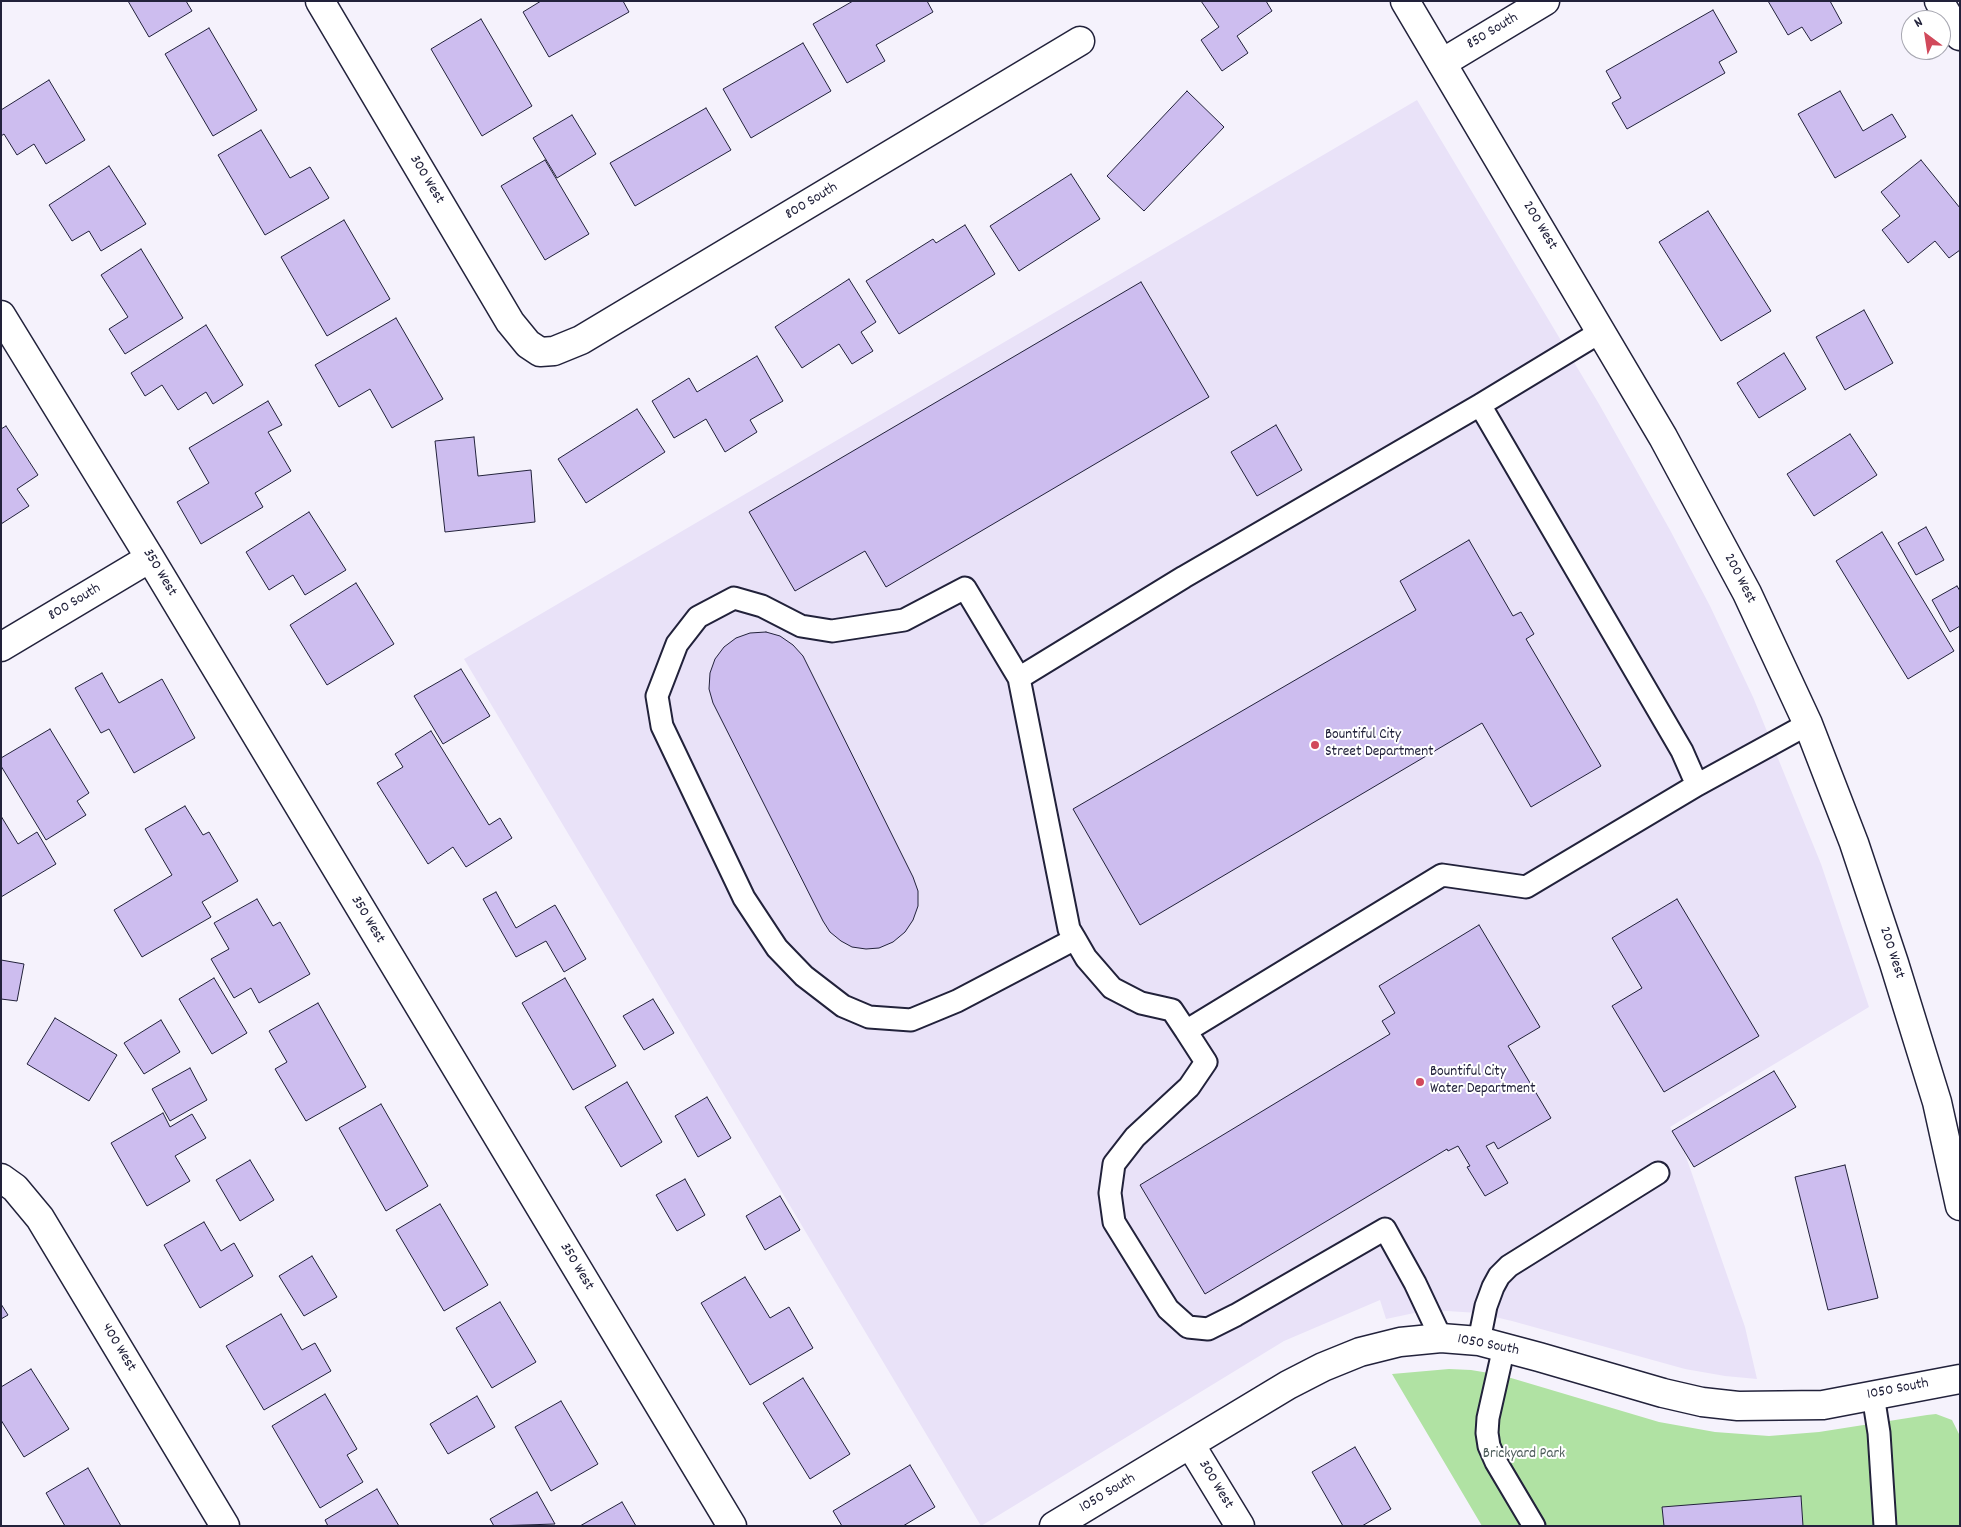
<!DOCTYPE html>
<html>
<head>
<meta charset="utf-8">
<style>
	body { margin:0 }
	#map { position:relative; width:1961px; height:1527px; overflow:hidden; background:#f5f2fc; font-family:Dekko,sans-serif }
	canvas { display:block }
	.frame { position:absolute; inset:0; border:2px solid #22223b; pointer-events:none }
	.north { position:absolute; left:1901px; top:10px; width:50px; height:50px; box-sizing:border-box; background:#fff; border:1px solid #a7a7b1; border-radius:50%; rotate:329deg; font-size:14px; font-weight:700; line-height:20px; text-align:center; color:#22223b }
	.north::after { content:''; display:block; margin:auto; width:18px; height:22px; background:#d1495b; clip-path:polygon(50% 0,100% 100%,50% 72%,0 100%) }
</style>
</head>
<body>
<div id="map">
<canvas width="1961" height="1527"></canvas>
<div class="frame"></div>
<div class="north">N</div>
</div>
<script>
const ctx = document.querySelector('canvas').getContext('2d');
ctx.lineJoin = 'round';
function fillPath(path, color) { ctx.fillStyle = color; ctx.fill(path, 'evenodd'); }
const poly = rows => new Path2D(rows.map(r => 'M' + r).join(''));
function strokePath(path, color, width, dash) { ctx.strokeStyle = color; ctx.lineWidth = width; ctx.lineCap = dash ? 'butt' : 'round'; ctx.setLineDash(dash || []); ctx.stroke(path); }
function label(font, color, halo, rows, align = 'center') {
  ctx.font = font + ' Dekko,sans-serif'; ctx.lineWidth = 4; ctx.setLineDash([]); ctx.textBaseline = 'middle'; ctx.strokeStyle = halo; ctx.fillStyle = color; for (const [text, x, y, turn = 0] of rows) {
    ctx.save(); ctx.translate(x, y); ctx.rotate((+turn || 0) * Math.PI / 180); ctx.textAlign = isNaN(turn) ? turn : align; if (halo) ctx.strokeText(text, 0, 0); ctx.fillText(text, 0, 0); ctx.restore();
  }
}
fillPath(poly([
	[1417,100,1599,404,1670,530,1710,606,1753,697,1821,864,1869,1007,1670,1127,1683,1148,1745,1327,1757,1379,1725,1376,1685,1369,1512,1321,1478,1313,1447,1311,1419,1312,1386,1319,1380,1300,1284,1341,981,1526,464,659]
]), '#e9e2f8');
fillPath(poly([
	[1449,1369,1471,1370,1501,1375,1659,1422,1715,1432,1769,1436,1819,1432,1927,1415,1936,1414,1952,1420,1960,1436,1960,1526,1482,1526,1392,1374]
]), '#b0e2a3');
const building = poly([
	[128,1,186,1,192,11,149,37,128,1],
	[541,1,623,1,629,12,549,57,523,12,541,1],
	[853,1,927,1,933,12,876,45,885,61,847,83,813,24,853,1],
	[1201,1,1266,1,1272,11,1237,36,1248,53,1222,71,1201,40,1219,27,1201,1],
	[1768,1,1830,1,1842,23,1811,41,1802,27,1788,35,1768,1],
	[1713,10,1737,52,1719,62,1725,73,1627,129,1612,103,1621,98,1606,71,1713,10],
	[481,19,532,106,482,136,431,49,481,19],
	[209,28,257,110,213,136,165,54,209,28],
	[803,43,831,91,751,138,723,89,803,43],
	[49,80,85,140,46,164,34,144,17,155,4,134,1,136,1,110,49,80],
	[1187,91,1224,127,1144,211,1107,176,1187,91],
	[1840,91,1863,131,1892,114,1906,137,1835,178,1798,114,1840,91],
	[706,108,731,150,635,206,610,163,706,108],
	[572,115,596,154,557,178,533,138,572,115],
	[261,130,290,178,310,167,329,198,265,235,218,155,261,130],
	[545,160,589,234,545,260,501,186,545,160],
	[1921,160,1960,208,1960,250,1949,258,1935,241,1908,263,1882,230,1900,216,1881,192,1921,160],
	[109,166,146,224,101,251,89,231,72,241,49,205,109,166],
	[1071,174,1100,219,1019,271,990,226,1071,174],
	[1708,211,1771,311,1721,341,1659,242,1708,211],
	[344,220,390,299,327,336,281,257,344,220],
	[965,225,995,274,899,334,866,281,933,239,936,243,965,225],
	[141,249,183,318,125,354,109,329,128,317,101,275,141,249],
	[849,279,876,322,861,332,873,351,852,364,839,344,802,368,775,327,849,279],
	[1141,282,1209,397,886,587,865,551,795,591,749,512,1141,282],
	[1864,310,1893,363,1845,390,1816,337,1864,310],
	[396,318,443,399,392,428,370,389,339,407,315,365,396,318],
	[206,325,243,385,213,404,206,392,178,410,162,385,145,396,131,373,206,325],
	[1784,353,1806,389,1759,418,1737,383,1784,353],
	[757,356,783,401,750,420,757,432,725,452,706,419,674,438,652,401,689,378,697,392,757,356],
	[268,401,282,425,268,432,291,471,255,493,263,507,201,544,177,502,209,483,189,448,268,401],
	[637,409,665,452,586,503,558,459,637,409],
	[1276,425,1302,470,1257,496,1231,452,1276,425],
	[6,426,38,475,17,489,29,506,1,524,1,429,6,426],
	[1850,434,1877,475,1814,516,1787,474,1850,434],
	[474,437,478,476,531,470,535,522,445,532,435,441,474,437],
	[309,512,346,570,305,595,293,575,269,590,246,552,309,512],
	[1926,527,1944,560,1916,575,1898,543,1926,527],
	[1882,532,1954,651,1908,679,1836,561,1882,532],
	[1469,540,1513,616,1521,612,1534,634,1526,639,1601,766,1531,807,1482,723,1140,925,1073,809,1416,610,1400,581,1469,540],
	[356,583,394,644,327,685,290,625,356,583],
	[1957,586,1960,591,1960,626,1950,632,1932,600,1957,586],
	[766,632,780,636,793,645,803,656,913,877,918,891,918,906,913,920,905,932,893,942,879,948,866,949,852,947,841,941,830,932,823,921,713,703,709,689,710,673,715,659,724,647,736,638,750,633,766,632],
	[461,669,490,716,443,744,414,696,461,669],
	[102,673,119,703,162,679,195,738,134,773,109,729,101,733,75,688,102,673],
	[50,729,89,793,77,801,86,815,46,840,1,766,1,758,50,729],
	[431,731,489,825,500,818,512,838,466,867,453,847,428,864,377,783,403,767,395,754,431,731],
	[185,806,203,835,209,832,238,881,202,902,211,917,142,957,114,910,172,875,145,829,185,806],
	[1,816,18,844,37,832,56,864,1,897,1,816],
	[496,892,516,928,555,905,586,959,564,972,546,941,516,957,483,899,496,892],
	[257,899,273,926,280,922,310,974,259,1003,251,988,234,998,211,959,229,949,214,923,257,899],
	[1677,899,1759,1036,1664,1092,1612,1006,1642,988,1612,938,1677,899],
	[1479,925,1540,1027,1508,1046,1551,1118,1498,1149,1494,1142,1486,1146,1508,1183,1485,1196,1467,1167,1470,1166,1458,1146,1448,1151,1447,1149,1205,1294,1140,1185,1390,1034,1382,1021,1395,1013,1379,986,1479,925],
	[1,960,24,964,17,1001,1,999,1,960],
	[214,978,247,1033,212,1054,179,999,214,978],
	[565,978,616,1066,573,1090,522,1003,565,978],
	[653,999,674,1033,644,1050,623,1016,653,999],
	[318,1003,366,1087,306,1121,275,1069,287,1062,269,1031,318,1003],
	[55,1018,117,1055,89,1101,27,1064,55,1018],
	[161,1020,180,1052,144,1074,124,1043,161,1020],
	[190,1068,207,1100,170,1121,152,1089,190,1068],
	[1774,1071,1796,1107,1694,1167,1672,1131,1774,1071],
	[627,1082,662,1142,621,1167,585,1107,627,1082],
	[707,1097,731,1138,698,1157,675,1116,707,1097],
	[381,1104,428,1186,386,1211,339,1128,381,1104],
	[163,1113,170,1127,192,1114,206,1138,175,1156,190,1181,147,1206,111,1143,163,1113],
	[250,1160,274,1200,240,1221,216,1180,250,1160],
	[1845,1165,1878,1298,1828,1310,1795,1177,1845,1165],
	[685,1179,705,1215,677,1231,656,1195,685,1179],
	[780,1196,800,1230,765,1250,746,1216,780,1196],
	[440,1204,488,1285,444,1311,396,1230,440,1204],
	[204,1222,221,1251,234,1243,253,1276,200,1308,164,1245,204,1222],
	[312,1256,337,1297,304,1316,279,1276,312,1256],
	[745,1277,770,1318,789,1307,813,1348,750,1385,701,1303,745,1277],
	[500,1302,536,1362,492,1388,456,1328,500,1302],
	[1,1304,8,1315,1,1319,1,1304],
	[281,1314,302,1350,315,1343,331,1371,264,1410,226,1346,281,1314],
	[31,1369,69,1429,24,1457,1,1420,1,1387,31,1369],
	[803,1378,850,1454,810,1479,763,1403,803,1378],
	[325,1394,357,1449,347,1455,363,1482,320,1508,272,1426,325,1394],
	[477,1396,495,1427,448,1454,430,1424,477,1396],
	[561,1401,598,1464,551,1491,515,1427,561,1401],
	[1355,1447,1391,1509,1362,1526,1343,1526,1312,1472,1355,1447],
	[910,1465,935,1507,903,1526,842,1526,833,1511,910,1465],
	[88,1468,121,1526,65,1526,46,1493,88,1468],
	[377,1489,399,1526,328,1526,325,1520,377,1489],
	[537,1492,555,1524,494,1526,490,1519,537,1492],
	[1801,1496,1803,1526,1664,1526,1662,1507,1801,1496],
	[622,1502,636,1526,580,1526,622,1502]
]);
fillPath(building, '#cdbdef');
strokePath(building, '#22223b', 1);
const lane = poly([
	[1480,405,1682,751,1697,785],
	[1019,678,1184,577,1480,405,1602,331],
	[1075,939,957,1001,911,1020,869,1017,843,1006,804,976,777,948,744,898,662,726,657,696,677,644,698,617,734,598,762,606,801,626,832,631,904,620,965,588,1019,678,1069,929,1075,939,1086,958,1112,988,1141,1003,1172,1010,1186,1031,1442,875,1526,887,1697,785,1808,724],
	[1186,1031,1206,1062,1189,1087,1135,1137,1114,1164,1110,1193,1114,1222,1168,1309,1188,1327,1208,1329,1236,1315,1385,1229,1415,1283,1441,1338],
	[1479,1341,1486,1306,1493,1287,1499,1276,1509,1266,1658,1173],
	[1504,1347,1488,1418,1487,1433,1489,1446,1496,1462,1534,1526],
	[1873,1395,1879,1433,1885,1526]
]);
const street = poly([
	[320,1,510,322,528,344,540,352,554,351,581,340,1080,41],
	[1939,1,1960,36],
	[1442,63,1545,1],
	[1,315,150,558,732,1526],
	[1,647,150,558],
	[1,1178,15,1188,40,1218,225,1526],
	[1190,1444,1240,1526],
	[1054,1526,1288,1385,1323,1367,1360,1352,1400,1342,1441,1338,1479,1341,1539,1357,1663,1393,1702,1402,1738,1406,1823,1405,1960,1379]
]);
const secondary = poly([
	[1405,1,1663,437,1747,593,1808,724,1854,843,1894,963,1937,1102,1960,1206]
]);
strokePath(lane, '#22223b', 25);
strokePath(street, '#22223b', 31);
strokePath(secondary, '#22223b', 31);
strokePath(lane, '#fff', 21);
strokePath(street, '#fff', 28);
strokePath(secondary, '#fff', 28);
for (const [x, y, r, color] of [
	[1315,745,5,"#d1495b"],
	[1420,1082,5,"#d1495b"]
]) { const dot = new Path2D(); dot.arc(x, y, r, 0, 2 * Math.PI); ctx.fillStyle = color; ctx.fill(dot); strokePath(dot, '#fff', 2); }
label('15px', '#22223b', '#fff', [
	["850 South",1493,32,-31],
	["300 West",426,180,59],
	["800 South",812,202,-31],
	["200 West",1539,226,59],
	["350 West",159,573,59],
	["200 West",1739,579,63],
	["800 South",75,603,-31],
	["350 West",367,920,59],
	["200 West",1891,953,72],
	["350 West",576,1267,59],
	["1050 South",1488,1346,11],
	["400 West",118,1348,59],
	["1050 South",1898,1390,-11],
	["300 West",1215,1485,59],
	["1050 South",1108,1494,-31]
]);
label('15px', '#22223b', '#fff', [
	["Bountiful City",1325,736],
	["Street Department",1325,753],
	["Bountiful City",1430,1073],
	["Water Department",1430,1090]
], 'left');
label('15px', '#4d5c5a', '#fff', [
	["Brickyard Park",1524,1455]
]);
</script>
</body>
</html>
